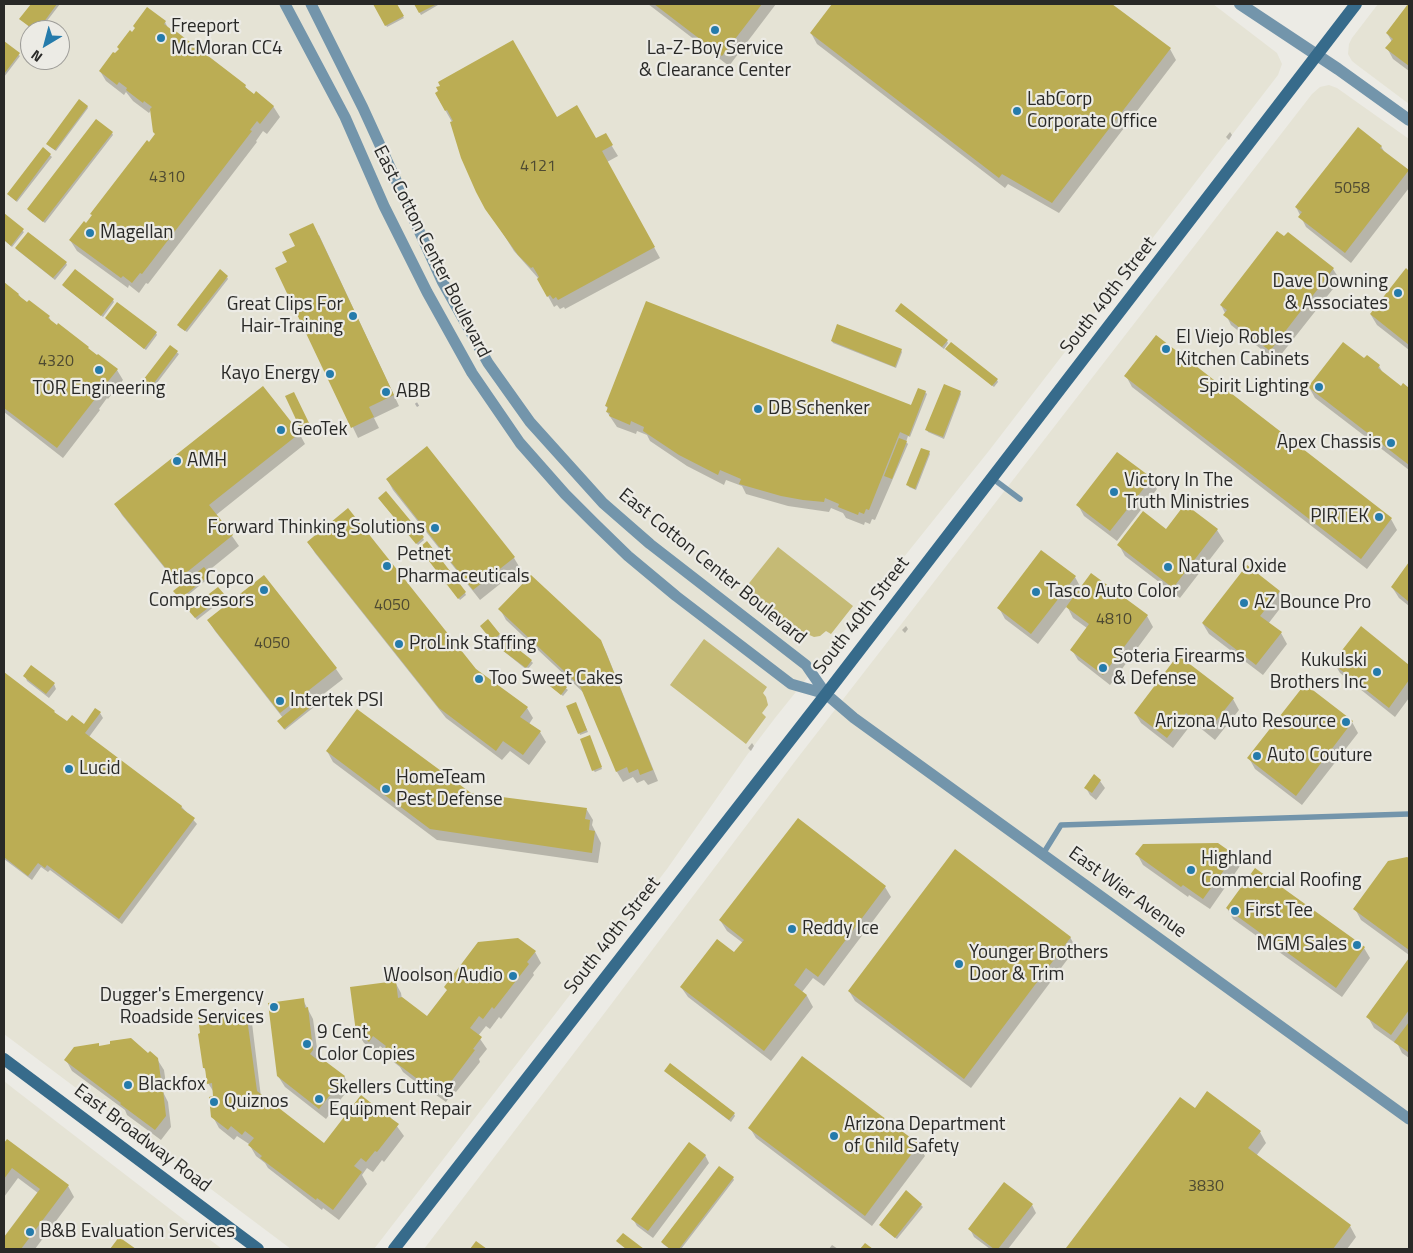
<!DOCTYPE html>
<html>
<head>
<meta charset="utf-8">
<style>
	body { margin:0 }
	#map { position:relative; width:1413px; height:1253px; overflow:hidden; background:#ecebe5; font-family:"Titillium Web",sans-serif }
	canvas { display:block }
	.frame { position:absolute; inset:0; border:5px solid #292927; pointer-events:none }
	.north { position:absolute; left:20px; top:20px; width:50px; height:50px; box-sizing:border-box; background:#ecebe5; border:1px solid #9e9d99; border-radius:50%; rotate:217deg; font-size:14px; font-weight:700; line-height:20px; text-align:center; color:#292927 }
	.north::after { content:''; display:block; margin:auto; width:18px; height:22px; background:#257bab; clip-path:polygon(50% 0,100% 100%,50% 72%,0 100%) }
</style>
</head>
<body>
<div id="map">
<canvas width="1413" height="1253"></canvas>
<div class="frame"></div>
<div class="north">N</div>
</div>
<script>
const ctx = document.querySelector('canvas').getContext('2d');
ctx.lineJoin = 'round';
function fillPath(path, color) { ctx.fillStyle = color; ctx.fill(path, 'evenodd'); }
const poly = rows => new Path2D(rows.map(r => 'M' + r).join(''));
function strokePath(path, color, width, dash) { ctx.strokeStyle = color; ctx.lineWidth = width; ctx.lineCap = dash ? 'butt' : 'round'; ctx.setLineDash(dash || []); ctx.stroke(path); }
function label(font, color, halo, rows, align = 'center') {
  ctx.font = font + ' "Titillium Web",sans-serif'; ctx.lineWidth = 4.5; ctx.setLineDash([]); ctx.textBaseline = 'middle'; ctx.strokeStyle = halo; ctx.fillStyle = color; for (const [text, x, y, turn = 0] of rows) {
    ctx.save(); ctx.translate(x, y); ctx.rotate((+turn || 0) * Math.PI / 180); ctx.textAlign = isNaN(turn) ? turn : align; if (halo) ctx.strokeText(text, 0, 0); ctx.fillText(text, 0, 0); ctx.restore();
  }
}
fillPath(poly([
	[4,4,1213,4,1277,53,1282,64,1278,75,988,452,775,718,747,755,667,869,374,1249,291,1249,4,1034],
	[30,30,60,30,60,60,30,60],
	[1378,4,1409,4,1409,104,1357,65,1352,61,1348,54,1349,44,1352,38],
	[1329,85,1337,88,1409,139,1409,1249,424,1249,600,1019,796,760,1312,94,1320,87],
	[4,1081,14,1089,222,1249,4,1249]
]), '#e5e3d5');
fillPath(poly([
	[778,547,853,606,831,634,826,631,820,636,814,637,805,633,801,638,742,592],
	[704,639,767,687,763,693,766,697,768,705,762,713,766,717,746,744,670,685]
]), '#c5ba75');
fillPath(poly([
	[32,4,60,4,40,30,33,30,21,19],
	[374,4,395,4,404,18,387,27],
	[415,4,437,4,438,5,421,15],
	[648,4,776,4,729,66],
	[834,4,1110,4,1170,49,1176,60,1059,213,1008,184,1005,188,817,44,811,33],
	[1409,4,1409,71,1393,59,1387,48,1392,42,1387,33],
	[165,22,169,30,245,86,248,91,273,106,280,117,267,134,263,131,256,141,257,142,148,284,146,283,139,293,129,285,128,288,77,251,70,240,86,225,156,134,151,110,149,113,133,101,126,92,124,95,106,81,100,71,116,55,132,34],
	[4,43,20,56,4,77],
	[436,94,556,119,596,140,605,135,618,156,607,162,660,258,565,309,564,307,560,309,557,305,554,307,538,278,514,251,484,203,452,122],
	[87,106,88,108,56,151,49,146,48,144],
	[1230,132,1232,135,1229,140,1226,137],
	[112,133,113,135,45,223,29,211,28,209],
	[1381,146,1385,153,1408,171,1409,188,1351,263,1306,227,1296,207],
	[43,149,52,157,17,202,10,196],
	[4,215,24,232,12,247,4,240],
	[1288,233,1333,269,1340,280,1276,361,1231,325,1221,305],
	[319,235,399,406,374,418,379,428,358,438,277,269,289,263],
	[16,249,66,263,67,265,55,280],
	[1406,270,1409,272,1409,350,1377,325,1371,315],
	[227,277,228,279,187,332,179,327],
	[4,283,19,295,21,298,28,304,29,302,49,317,52,323,117,370,123,380,108,399,107,398,99,409,100,410,63,458,4,412],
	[63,286,113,300,114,302,103,317],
	[901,305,947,341,948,343,944,349,898,313],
	[106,319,156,333,157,335,146,350],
	[1156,337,1391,519,1397,530,1367,569,1132,387,1126,376],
	[832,341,901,350,902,352,896,368,833,343],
	[170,347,179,354,150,392,141,384],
	[947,349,997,380,998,382,994,387],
	[1364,360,1379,366,1384,375,1401,388,1403,385,1409,390,1409,470,1315,398,1309,387],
	[925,392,927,394,910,437,908,436,906,442,908,444,875,520,872,519,870,524,865,522,864,525,846,518,843,513,831,508,829,512,788,506,746,494,742,486,726,480,724,485,687,466,650,441,647,435,637,431,636,434,617,427,607,412,608,409,606,406,910,406],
	[960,392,961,394,944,439,928,432,927,430],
	[294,394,309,426,302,429,287,397],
	[299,433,305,444,216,515,232,536,239,546,207,572,210,577,182,600,176,593,180,587,122,515,116,505],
	[427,448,514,558,520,568,480,600,393,490,387,479],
	[929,452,930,454,916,490,909,487,908,485],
	[1151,479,1157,489,1117,541,1084,516,1078,505],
	[380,500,423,538,424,540,418,545],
	[1185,506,1217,530,1224,541,1180,598,1125,556,1119,545,1166,531],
	[308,542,527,708,533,718,529,724,540,732,546,742,529,765,510,751,502,760,446,718,315,553],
	[427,543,465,593,466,595,460,600,421,550],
	[1409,564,1409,606,1399,598,1392,587],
	[264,577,336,669,343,679,312,703,314,707,285,730,280,723,283,718,215,631,208,620],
	[1075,577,1081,588,1147,616,1153,627,1110,685,1078,660,1072,650,1087,628,1073,618,1067,606,1038,644,1005,619,999,608],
	[1279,591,1285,602,1268,624,1281,633,1287,644,1263,675,1209,634,1203,624],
	[224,596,225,598,197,620,191,612],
	[500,609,600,640,606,652,658,781,648,785,644,780,637,783,633,777,623,782,617,772,585,694,506,620],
	[488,621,501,637,494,642,483,628],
	[906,626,908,629,905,633,902,630],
	[1361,628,1409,666,1409,698,1395,717,1340,673,1334,663],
	[501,649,531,661,533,663,527,670],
	[4,674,54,712,57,715,67,723,84,726,100,713,103,718,89,737,181,806,197,824,122,924,50,870,48,872,41,867,32,880,4,859],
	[25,676,54,684,56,689,49,698,27,681],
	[552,677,568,690,563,696,547,683],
	[1233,699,1239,710,1215,740,1193,722,1173,748,1141,723,1135,713],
	[575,704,588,732,580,735,568,707],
	[1352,722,1358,733,1302,805,1255,769,1249,758],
	[590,738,602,769,595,772,593,770],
	[752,743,754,746,751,751,748,748],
	[327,751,470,795,587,810,593,820,592,825,601,843,598,863,437,840,333,762],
	[1100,781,1105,788,1096,800,1090,795,1086,788],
	[1137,854,1234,856,1240,866,1210,909,1189,895,1188,897,1143,865],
	[1407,858,1409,860,1409,955,1361,920,1355,909],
	[885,887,891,897,824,986,813,978,802,992,807,996,813,1007,771,1061,688,997,681,987,735,954,743,943,727,931,720,920],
	[1227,908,1364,948,1370,958,1342,997,1233,919],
	[1070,937,1076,948,971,1088,855,1001,849,991],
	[535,952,541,963,533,973,534,975,501,1019,499,1017,490,1029,486,1026,478,1036,487,1049,479,1059,480,1062,456,1092,454,1091,446,1102,432,1092,431,1094,403,1072,400,1067,391,1060,385,1050,380,1046,376,1052,364,1043,357,1032,395,982,401,993,402,999,427,1018],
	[1409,960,1409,1058,1402,1053,1398,1045,1374,1028,1368,1017],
	[303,1000,313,1019,319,1063,344,1076,350,1087,326,1119,285,1087,278,1076],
	[246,1013,252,1023,261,1097,324,1145,380,1112,388,1114,404,1136,384,1162,382,1160,373,1172,367,1168,362,1175,367,1184,339,1220,323,1208,322,1210,268,1168,265,1163,256,1156,249,1144,237,1136,234,1140,219,1128,213,1117,215,1094,208,1083,207,1073,204,1068],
	[98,1044,100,1047,148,1055,157,1059,164,1070,167,1091,163,1091,164,1094,168,1102,171,1127,161,1140,127,1115,125,1110,72,1071,66,1060],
	[802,1058,918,1145,925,1156,872,1226,756,1138,750,1128],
	[667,1073,734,1114,735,1116,731,1122],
	[1195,1109,1260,1132,1266,1143,1256,1156,1350,1226,1356,1237,1347,1249,1069,1249,1068,1248],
	[7,1141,68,1186,74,1197,35,1249,4,1249,4,1239,38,1193,18,1178,4,1197,4,1145],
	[705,1155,709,1163,653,1238,637,1226,633,1219],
	[733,1178,734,1180,681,1249,670,1249,663,1244,662,1242],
	[921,1205,923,1207,897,1239,881,1227],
	[1032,1205,1036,1213,1008,1249,990,1249,974,1237,970,1229],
	[832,1245,838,1249,829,1249]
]), '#0003');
fillPath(poly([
	[31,4,57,4,38,30,34,30,19,19],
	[373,4,397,4,404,16,385,26],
	[414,4,437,4,419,13],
	[654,4,762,4,722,56],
	[832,4,1112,4,1171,48,1052,203,1002,174,999,178,810,33],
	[1408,4,1409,4,1409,66,1385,48,1393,39,1386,33],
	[147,7,166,21,164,24,172,30,173,29,246,85,245,87,254,94,256,91,274,106,260,124,257,121,250,130,252,131,142,274,140,273,132,283,123,276,121,278,69,240,84,221,86,223,92,215,90,214,147,140,149,142,155,134,153,132,150,109,152,107,144,101,143,103,126,90,127,88,119,82,117,85,99,71,113,52,115,53,119,49,117,47,130,30,132,32,135,28,133,26],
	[513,40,557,117,577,105,596,138,606,133,613,145,602,151,655,247,558,300,556,297,553,299,550,295,547,297,537,279,539,277,533,267,531,268,518,255,485,209,476,192,461,158,450,122,453,121,447,110,445,111,435,93,438,91,436,87,440,86,438,82],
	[4,41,20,53,4,74],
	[79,99,88,106,55,150,46,144],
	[96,119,113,132,43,222,27,209],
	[1358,127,1382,146,1380,148,1409,170,1345,253,1298,217,1302,212,1295,207],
	[43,147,51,154,16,201,7,194],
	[4,213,24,229,11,246,4,240],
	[313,223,394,395,369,407,374,417,351,428,275,268,287,262,282,252,295,246,289,234],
	[1277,231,1284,236,1288,232,1334,268,1270,351,1223,315,1227,310,1220,305],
	[28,232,67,262,53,278,15,248],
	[1406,268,1409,271,1409,345,1370,314],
	[75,269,114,299,101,316,62,285],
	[220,269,228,276,185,331,177,325],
	[4,282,19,294,18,295,27,302,29,300,50,316,48,318,57,325,58,323,89,347,88,348,97,355,98,354,118,369,102,389,101,388,94,398,95,399,57,448,4,408],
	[646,301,911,405,918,388,926,391,909,436,900,432,869,510,866,509,864,514,859,512,858,515,838,507,839,504,825,498,824,502,803,500,781,496,739,484,741,479,720,470,718,475,679,455,643,431,644,427,631,421,630,425,609,416,610,413,606,412,608,407,605,406],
	[117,302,157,332,144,349,105,318],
	[901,303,948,340,942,347,895,311],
	[837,324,902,349,895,367,831,341],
	[1156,335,1392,518,1361,559,1124,376],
	[951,342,998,379,992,386,945,349],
	[1343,342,1364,358,1367,355,1380,365,1378,368,1401,386,1403,383,1409,388,1409,465,1308,387],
	[170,345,178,351,148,391,140,384],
	[944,384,961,391,943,437,925,430],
	[263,386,300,433,209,505,233,535,176,581,114,504],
	[294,392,309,423,300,428,285,396],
	[899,438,907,441,892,479,884,476],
	[427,446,515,557,473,590,386,479],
	[921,448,930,451,915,489,906,485],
	[1117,452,1152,478,1110,531,1076,505],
	[386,491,424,537,416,544,378,498],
	[1185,504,1218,529,1173,588,1117,545,1143,511,1166,529],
	[348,508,476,669,528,707,520,717,541,731,523,755,503,741,496,751,439,708,307,542],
	[427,541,466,592,458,599,419,548],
	[1041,550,1076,576,1031,634,997,608],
	[1409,562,1409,602,1391,587],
	[1247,565,1280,591,1260,616,1282,632,1256,665,1202,623],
	[204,567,210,575,180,599,173,591],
	[1091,573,1148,615,1103,675,1070,650,1089,624,1066,607],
	[264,575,337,668,280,713,207,620],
	[531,575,601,640,653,770,640,775,638,769,629,773,627,767,616,772,580,686,498,609],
	[218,587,225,595,195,618,188,610],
	[488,619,500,634,492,641,480,626],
	[1361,626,1409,665,1409,680,1389,708,1332,663],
	[505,639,532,660,526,668,498,647],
	[1178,655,1234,698,1209,730,1186,713,1167,738,1134,713],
	[31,665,55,683,46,694,23,676],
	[4,672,55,711,54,712,67,721,72,715,84,724,95,708,101,712,85,733,182,806,181,808,195,818,119,919,47,865,45,868,38,863,28,876,4,857],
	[552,675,567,687,561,695,546,683],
	[1305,684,1353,721,1296,796,1247,758],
	[308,696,314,704,284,729,277,721],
	[576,702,587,730,578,734,566,706],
	[357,709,471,793,587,808,585,819,590,820,589,830,595,831,592,853,430,829,326,751],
	[590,735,602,767,592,771,580,739],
	[1094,774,1101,780,1092,793,1084,788],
	[798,818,886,886,818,977,806,968,794,985,807,995,764,1051,680,987,717,939,734,952,744,940,719,920],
	[1218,843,1235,855,1203,899,1183,885,1181,887,1135,854,1143,844],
	[955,849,1071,937,964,1079,848,991],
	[1407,857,1409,858,1409,950,1353,909,1388,861],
	[1255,868,1365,947,1336,988,1226,908],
	[518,938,536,951,527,962,529,964,494,1009,492,1007,483,1019,479,1016,470,1028,482,1037,473,1049,475,1050,450,1083,448,1081,439,1092,426,1082,424,1084,395,1062,397,1060,383,1050,386,1046,373,1036,369,1042,356,1032,350,987,396,981,398,998,402,997,427,1016,447,990,444,987,478,942],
	[1409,958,1409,1010,1391,1035,1366,1017],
	[304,998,305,1008,308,1007,313,1050,310,1054,319,1061,321,1058,345,1076,319,1109,277,1076,268,1003],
	[246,1011,257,1091,324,1143,361,1095,380,1110,382,1107,389,1113,388,1116,399,1124,377,1152,375,1151,366,1162,361,1158,354,1166,362,1172,333,1210,317,1198,316,1200,260,1158,262,1156,248,1145,254,1138,245,1131,242,1135,231,1126,228,1130,211,1117,209,1097,213,1096,212,1083,207,1084,205,1068,203,1068,198,1034,200,1033,198,1017],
	[1409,1022,1409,1051,1408,1052,1394,1042],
	[131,1038,148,1053,150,1051,158,1058,161,1080,158,1081,159,1091,163,1090,166,1116,155,1130,120,1104,121,1103,64,1060,74,1047,99,1043,99,1046,110,1044,110,1041],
	[802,1056,919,1144,865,1216,748,1128],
	[670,1063,735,1113,729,1120,664,1071],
	[1207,1091,1261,1131,1248,1148,1351,1225,1333,1249,1068,1249,1066,1248,1180,1097,1195,1108],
	[7,1139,69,1185,21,1249,4,1249,4,1237,40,1189,12,1168,4,1179,4,1143],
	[689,1142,706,1155,648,1231,631,1219],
	[719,1166,734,1177,679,1249,670,1249,661,1242],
	[1004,1182,1033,1204,998,1249,994,1249,968,1229],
	[906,1190,922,1204,895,1238,879,1225],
	[623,1233,644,1249,626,1249,616,1241],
	[119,1237,136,1249,110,1249],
	[476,1241,487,1249,470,1249],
	[865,1243,873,1249,860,1249]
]), '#bbad54');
strokePath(poly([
	[416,403,419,408]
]), '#b1b0ab', 2.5, [4, 4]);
strokePath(poly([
	[992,478,1020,499],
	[1043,854,1061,825,1409,814]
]), '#7395ab', 5.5);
strokePath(poly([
	[285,4,345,117,384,206,427,292,472,373,520,443,565,494,594,523,628,556,676,596,791,684,826,694],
	[311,4,363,108,442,281,488,363,530,422,603,503,650,544,806,665,826,694,854,718,1409,1119]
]), '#7395ab', 11);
strokePath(poly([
	[1240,4,1338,69,1409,120]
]), '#7395ab', 12);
strokePath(poly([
	[4,1059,258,1249],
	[394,1249,826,694,1356,4]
]), '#376b8b', 12);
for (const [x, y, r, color] of [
	[715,30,5,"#257bab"],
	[161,38,5,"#257bab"],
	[1017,111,5,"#257bab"],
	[90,233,5,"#257bab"],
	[1398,293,5,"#257bab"],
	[353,316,5,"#257bab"],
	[1166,349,5,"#257bab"],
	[99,370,5,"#257bab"],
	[330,374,5,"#257bab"],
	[1319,387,5,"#257bab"],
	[386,392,5,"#257bab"],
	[758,409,5,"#257bab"],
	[281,430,5,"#257bab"],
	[1391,443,5,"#257bab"],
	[177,461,5,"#257bab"],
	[1114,492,5,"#257bab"],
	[1379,517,5,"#257bab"],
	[435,528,5,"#257bab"],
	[387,566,5,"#257bab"],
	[1168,567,5,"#257bab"],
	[264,590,5,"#257bab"],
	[1036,592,5,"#257bab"],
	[1244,603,5,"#257bab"],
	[399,644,5,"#257bab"],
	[1103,668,5,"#257bab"],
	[1377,672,5,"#257bab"],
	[479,679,5,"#257bab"],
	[280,701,5,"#257bab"],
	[1346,722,5,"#257bab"],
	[1257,756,5,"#257bab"],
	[69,769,5,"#257bab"],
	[386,789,5,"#257bab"],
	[1191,870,5,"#257bab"],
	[1235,911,5,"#257bab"],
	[792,929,5,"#257bab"],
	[1357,945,5,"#257bab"],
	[959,964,5,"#257bab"],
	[513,976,5,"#257bab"],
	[274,1007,5,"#257bab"],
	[307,1044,5,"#257bab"],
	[128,1085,5,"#257bab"],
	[319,1099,5,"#257bab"],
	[214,1102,5,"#257bab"],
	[834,1136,5,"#257bab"],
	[30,1232,5,"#257bab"]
]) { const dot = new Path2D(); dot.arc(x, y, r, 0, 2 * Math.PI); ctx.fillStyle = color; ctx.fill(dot); strokePath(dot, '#ecebe5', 2); }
label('16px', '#4e4a32', null, [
	["4121",538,167],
	["4310",167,178],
	["5058",1352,189],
	["4320",56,362],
	["4050",392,606],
	["4810",1114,620],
	["4050",272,644],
	["3830",1206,1187]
]);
label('19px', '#292927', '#ecebe5', [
	["Freeport",171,27],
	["McMoran CC4",171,49],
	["La-Z-Boy Service",715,49,"center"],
	["& Clearance Center",715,71,"center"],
	["LabCorp",1027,100],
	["Corporate Office",1027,122],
	["Magellan",100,233],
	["Dave Downing",1388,282,"right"],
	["& Associates",1388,304,"right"],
	["Great Clips For",343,305,"right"],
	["Hair-Training",343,327,"right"],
	["El Viejo Robles",1176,338],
	["Kitchen Cabinets",1176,360],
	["Kayo Energy",320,374,"right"],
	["Spirit Lighting",1309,387,"right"],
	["TOR Engineering",99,389,"center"],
	["ABB",396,392],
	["DB Schenker",768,409],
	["GeoTek",291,430],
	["Apex Chassis",1381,443,"right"],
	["AMH",187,461],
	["Victory In The",1124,481],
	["Truth Ministries",1124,503],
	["PIRTEK",1369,517,"right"],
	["Forward Thinking Solutions",425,528,"right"],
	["Petnet",397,555],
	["Pharmaceuticals",397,577],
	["Natural Oxide",1178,567],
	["Atlas Copco",254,579,"right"],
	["Compressors",254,601,"right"],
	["Tasco Auto Color",1046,592],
	["AZ Bounce Pro",1254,603],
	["ProLink Staffing",409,644],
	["Soteria Firearms",1113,657],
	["& Defense",1113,679],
	["Kukulski",1367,661,"right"],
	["Brothers Inc",1367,683,"right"],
	["Too Sweet Cakes",489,679],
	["Intertek PSI",290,701],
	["Arizona Auto Resource",1336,722,"right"],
	["Auto Couture",1267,756],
	["Lucid",79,769],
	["HomeTeam",396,778],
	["Pest Defense",396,800],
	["Highland",1201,859],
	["Commercial Roofing",1201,881],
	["First Tee",1245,911],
	["Reddy Ice",802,929],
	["MGM Sales",1347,945,"right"],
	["Younger Brothers",969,953],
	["Door & Trim",969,975],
	["Woolson Audio",503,976,"right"],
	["Dugger's Emergency",264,996,"right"],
	["Roadside Services",264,1018,"right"],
	["9 Cent",317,1033],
	["Color Copies",317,1055],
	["Blackfox",138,1085],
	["Skellers Cutting",329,1088],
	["Equipment Repair",329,1110],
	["Quiznos",224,1102],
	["Arizona Department",844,1125],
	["of Child Safety",844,1147],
	["B&B Evaluation Services",40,1232]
], 'left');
label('19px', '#292927', '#ecebe5', [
	["East Cotton Center Boulevard",431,252,63],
	["South 40th Street",1109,296,-52],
	["East Cotton Center Boulevard",712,567,39],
	["South 40th Street",862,616,-52],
	["East Wier Avenue",1127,893,36],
	["South 40th Street",613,936,-52],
	["East Broadway Road",142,1139,37]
]);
</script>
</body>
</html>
